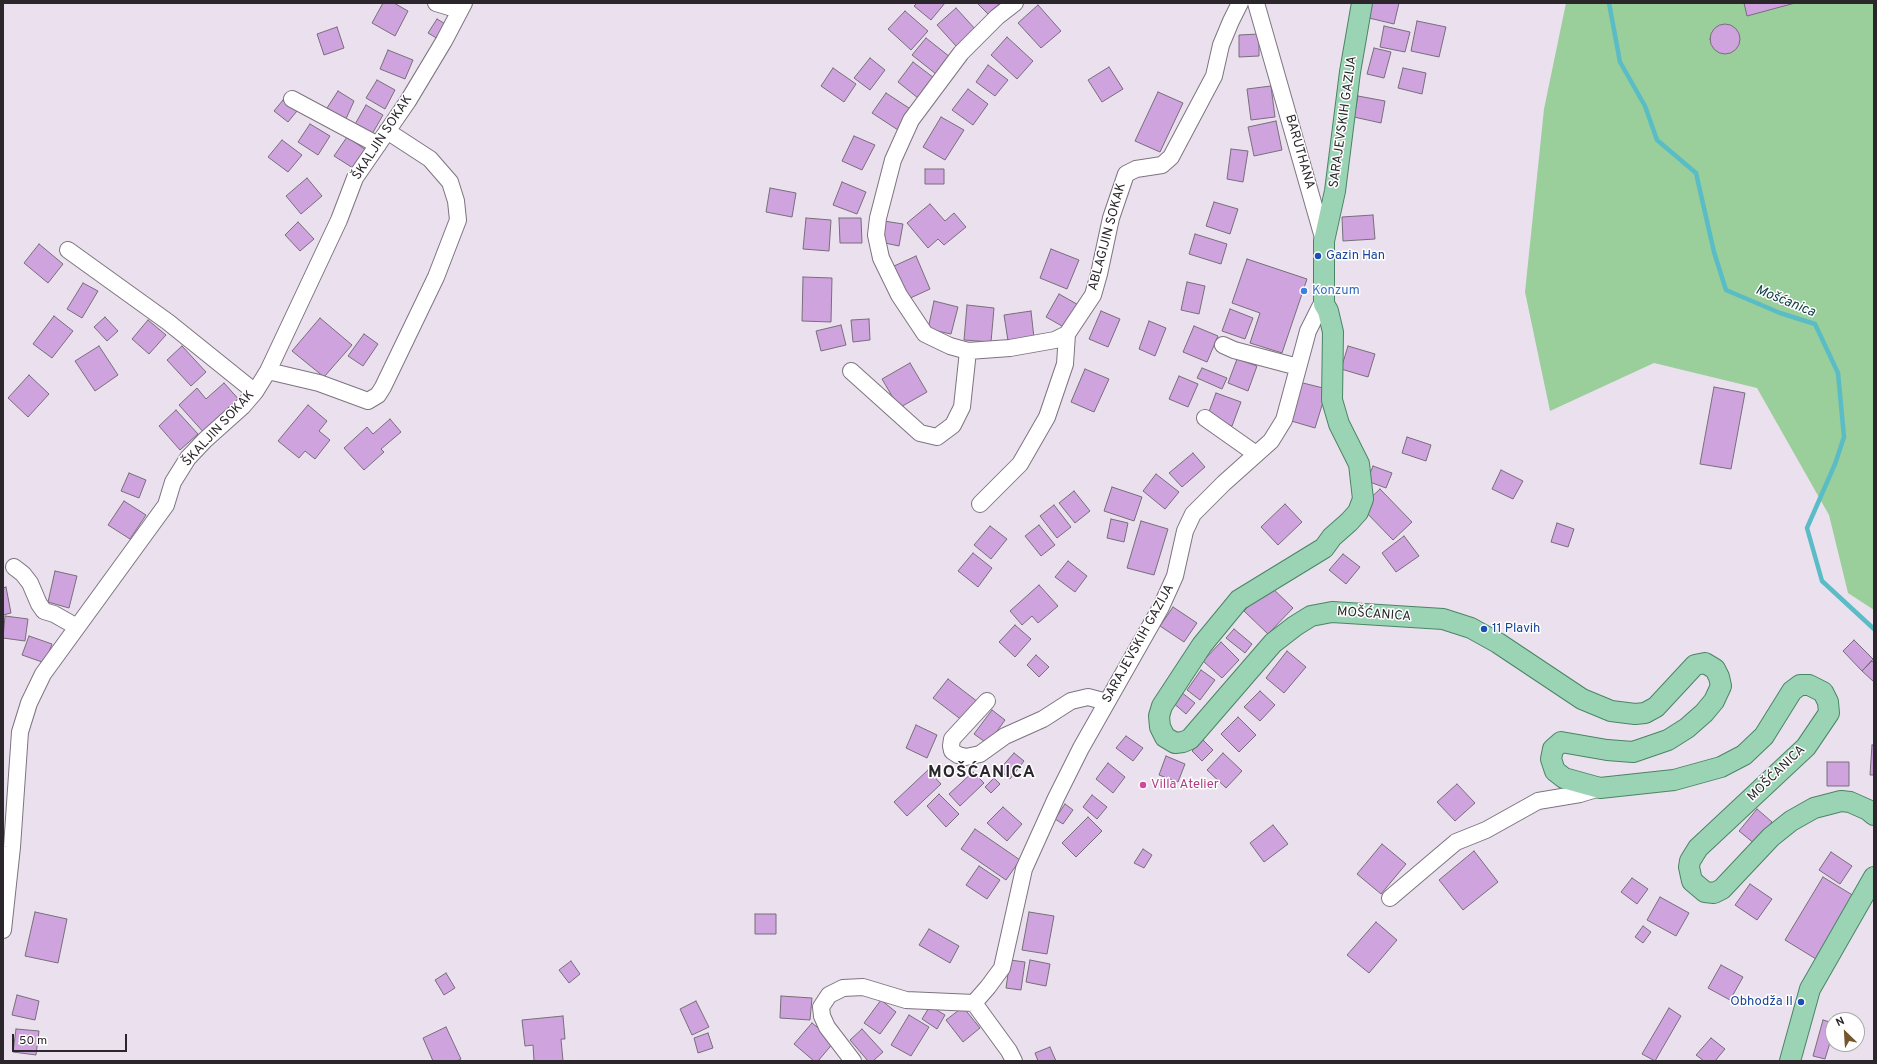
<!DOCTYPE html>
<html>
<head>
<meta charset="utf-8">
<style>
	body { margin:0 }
	#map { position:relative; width:1877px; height:1064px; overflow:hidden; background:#ebe1ee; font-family:Overpass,sans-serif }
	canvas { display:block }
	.frame { position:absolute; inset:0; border:4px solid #2a262b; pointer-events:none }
	.north { position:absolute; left:1825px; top:1012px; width:40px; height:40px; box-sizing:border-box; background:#fff; border:1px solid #aaa8aa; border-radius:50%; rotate:335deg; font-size:11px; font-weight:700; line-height:16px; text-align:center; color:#2a262b }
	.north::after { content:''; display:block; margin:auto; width:14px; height:18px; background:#76562c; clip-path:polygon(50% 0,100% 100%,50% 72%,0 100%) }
	.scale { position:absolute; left:12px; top:1034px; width:115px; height:18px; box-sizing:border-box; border:2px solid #2a262b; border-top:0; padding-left:5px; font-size:12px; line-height:14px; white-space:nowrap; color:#2a262b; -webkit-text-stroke:3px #fff; paint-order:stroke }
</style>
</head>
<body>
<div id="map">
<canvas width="1877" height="1064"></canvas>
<div class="frame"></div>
<div class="north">N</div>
<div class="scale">50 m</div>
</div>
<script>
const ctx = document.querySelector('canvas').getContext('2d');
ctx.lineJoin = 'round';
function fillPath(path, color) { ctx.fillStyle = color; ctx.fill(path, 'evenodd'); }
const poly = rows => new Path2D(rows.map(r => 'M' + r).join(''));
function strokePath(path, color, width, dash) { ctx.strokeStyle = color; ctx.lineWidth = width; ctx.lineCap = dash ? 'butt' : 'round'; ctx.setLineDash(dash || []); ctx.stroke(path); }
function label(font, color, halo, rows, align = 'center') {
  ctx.font = font + ' Overpass,sans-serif'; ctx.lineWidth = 3; ctx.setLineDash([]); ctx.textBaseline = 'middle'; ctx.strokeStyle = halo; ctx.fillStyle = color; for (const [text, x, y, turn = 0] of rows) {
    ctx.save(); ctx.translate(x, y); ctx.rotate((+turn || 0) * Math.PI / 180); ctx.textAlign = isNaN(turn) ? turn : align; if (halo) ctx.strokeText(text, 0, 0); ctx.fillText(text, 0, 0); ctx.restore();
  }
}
fillPath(poly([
	[1566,3,1874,3,1874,610,1848,593,1829,515,1757,388,1654,363,1550,411,1525,292,1544,109]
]), '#9ace9b');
strokePath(poly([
	[1609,3,1620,62,1645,106,1657,140,1696,173,1714,252,1726,290,1780,313,1815,324,1838,373,1844,437,1835,464,1807,528,1822,581,1874,629]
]), '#5abdc6', 4.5);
const building = poly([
	[383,3,394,3,408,11,395,36,372,23,383,3],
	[917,3,945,3,931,20,914,6,917,3],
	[977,3,1000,3,988,14,977,3],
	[1372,3,1399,3,1394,24,1369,18,1372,3],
	[1744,3,1795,3,1747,16,1744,3],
	[1038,5,1061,31,1041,48,1018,23,1038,5],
	[956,8,976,30,957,47,937,25,956,8],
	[905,11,928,31,911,50,888,29,905,11],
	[437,19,447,25,438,39,428,33,437,19],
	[1417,21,1446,27,1439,57,1411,51,1417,21],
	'1710 39a15 15 0 1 1 30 0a15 15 0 1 1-30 0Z',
	[1384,26,1410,32,1405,52,1380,47,1384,26],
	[337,27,344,48,324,55,317,34,337,27],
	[1259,34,1259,56,1239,57,1239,35,1259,34],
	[1007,37,1033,61,1017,79,991,55,1007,37],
	[926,38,950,57,936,74,912,55,926,38],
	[1374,48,1391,52,1384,78,1367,74,1374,48],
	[388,50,413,60,405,79,380,69,388,50],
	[870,58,885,70,870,90,854,78,870,58],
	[913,62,934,78,918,98,898,82,913,62],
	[988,65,1008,80,995,96,976,82,988,65],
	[1109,67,1123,89,1102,102,1088,80,1109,67],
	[833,68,856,84,844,102,821,86,833,68],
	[1403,68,1426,73,1422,94,1398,88,1403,68],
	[377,80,395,90,385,109,366,98,377,80],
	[1271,86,1275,117,1251,120,1247,89,1271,86],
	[968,89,988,104,973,125,952,110,968,89],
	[338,91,354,101,345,121,327,108,338,91],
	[1158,92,1183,103,1160,152,1135,141,1158,92],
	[886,93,912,110,898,130,872,113,886,93],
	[1358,96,1385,101,1381,123,1354,117,1358,96],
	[283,100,297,111,288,122,274,111,283,100],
	[366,105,383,115,371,136,354,126,366,105],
	[941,117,964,130,945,160,923,147,941,117],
	[1276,121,1282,150,1254,156,1248,127,1276,121],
	[310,124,330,136,318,155,298,142,310,124],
	[854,136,875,145,862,170,842,161,854,136],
	[347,137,366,150,353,168,334,156,347,137],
	[282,140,302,155,288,172,268,157,282,140],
	[1231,149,1248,151,1243,182,1227,179,1231,149],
	[925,169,944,169,944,184,925,184,925,169],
	[307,178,322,196,301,214,286,196,307,178],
	[842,182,866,192,857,214,833,205,842,182],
	[770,188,796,193,792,217,766,212,770,188],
	[1214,202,1238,209,1230,234,1206,226,1214,202],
	[930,204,945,221,954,213,966,227,944,245,938,239,928,248,907,223,930,204],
	[1373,215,1375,239,1343,241,1342,217,1373,215],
	[806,218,831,220,829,251,803,249,806,218],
	[839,218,861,218,862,243,840,243,839,218],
	[884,221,903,224,899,246,880,242,884,221],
	[298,222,314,239,300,251,285,235,298,222],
	[1195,234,1227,244,1221,264,1189,254,1195,234],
	[39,244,63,264,48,283,24,263,39,244],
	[1051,249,1079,260,1067,289,1040,278,1051,249],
	[916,256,930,289,906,300,892,267,916,256],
	[1247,259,1307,279,1282,353,1250,343,1260,313,1232,303,1247,259],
	[803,277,832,278,831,322,802,321,803,277],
	[1187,282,1205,286,1199,314,1181,310,1187,282],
	[83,283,98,291,82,318,67,309,83,283],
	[1059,294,1082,307,1069,330,1046,317,1059,294],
	[934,301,958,307,951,334,928,329,934,301],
	[967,305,994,308,991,342,964,340,967,305],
	[1230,309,1253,318,1245,339,1222,331,1230,309],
	[1031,311,1034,338,1008,341,1004,315,1031,311],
	[1101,311,1120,319,1108,347,1089,339,1101,311],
	[54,316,73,331,52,358,33,344,54,316],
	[105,317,118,331,107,341,94,327,105,317],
	[320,318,352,345,324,377,292,351,320,318],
	[869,319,870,340,853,342,851,320,869,319],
	[148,320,166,335,149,354,132,339,148,320],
	[1149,321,1166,328,1155,356,1139,349,1149,321],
	[841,325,846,345,821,351,816,331,841,325],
	[1194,326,1218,336,1207,362,1183,352,1194,326],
	[364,334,378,344,363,366,348,356,364,334],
	[99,346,118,375,95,391,75,361,99,346],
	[182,346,206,372,191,386,167,360,182,346],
	[1348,346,1375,354,1368,377,1341,369,1348,346],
	[1237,359,1257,366,1248,391,1228,383,1237,359],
	[910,363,927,392,899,408,882,379,910,363],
	[1202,368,1227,378,1222,389,1197,378,1202,368],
	[1085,369,1109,379,1094,412,1071,402,1085,369],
	[29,375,49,394,28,417,8,398,29,375],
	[1179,376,1198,384,1188,407,1169,399,1179,376],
	[1299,382,1327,389,1315,428,1288,420,1299,382],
	[224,383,242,403,206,435,179,405,197,388,206,399,224,383],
	[1714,387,1745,393,1731,469,1700,464,1714,387],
	[1216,393,1241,402,1232,426,1207,417,1216,393],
	[308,405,327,421,319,431,330,440,315,459,305,451,299,458,278,441,308,405],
	[176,410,198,434,180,450,159,426,176,410],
	[390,419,401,432,381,449,384,452,364,470,344,448,367,427,373,434,390,419],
	[1407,437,1431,445,1426,461,1402,453,1407,437],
	[1193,453,1205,467,1182,487,1169,473,1193,453],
	[1373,466,1392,473,1386,488,1367,481,1373,466],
	[1501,470,1523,481,1513,499,1492,489,1501,470],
	[129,473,146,480,139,498,121,491,129,473],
	[1156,474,1179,492,1165,509,1143,491,1156,474],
	[1112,487,1142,497,1134,521,1104,511,1112,487],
	[1380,489,1412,522,1393,540,1361,507,1380,489],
	[1074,491,1090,511,1075,523,1059,503,1074,491],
	[124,501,146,515,130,539,108,525,124,501],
	[1285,504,1302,522,1278,545,1261,527,1285,504],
	[1054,505,1071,527,1057,538,1040,516,1054,505],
	[1111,519,1128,523,1124,542,1107,538,1111,519],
	[1141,521,1168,529,1154,575,1127,568,1141,521],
	[1557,523,1574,529,1568,547,1551,542,1557,523],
	[1039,525,1055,545,1041,556,1025,536,1039,525],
	[990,526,1007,539,991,559,974,545,990,526],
	[1404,536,1419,556,1396,572,1382,553,1404,536],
	[973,553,992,568,978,587,958,571,973,553],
	[1343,554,1360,567,1346,584,1329,570,1343,554],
	[1068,561,1087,576,1075,592,1055,577,1068,561],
	[55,571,77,576,69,608,48,602,55,571],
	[1039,585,1058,606,1038,623,1032,616,1022,625,1010,611,1039,585],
	[1269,585,1293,608,1268,634,1244,611,1269,585],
	[6,587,11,613,3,615,3,588,6,587],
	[1173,607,1197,623,1184,642,1160,626,1173,607],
	[5,616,28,619,25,641,3,638,5,616],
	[1015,625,1031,639,1015,657,999,642,1015,625],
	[1234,629,1252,644,1245,653,1226,638,1234,629],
	[29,636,52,644,45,663,22,655,29,636],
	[1854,640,1873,659,1862,671,1843,651,1854,640],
	[1221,642,1239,660,1222,678,1203,661,1221,642],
	[1287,651,1306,667,1284,693,1266,678,1287,651],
	[1036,655,1049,667,1039,677,1027,665,1036,655],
	[1872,661,1874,663,1874,682,1862,671,1872,661],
	[1201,670,1215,680,1200,700,1187,690,1201,670],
	[948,679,978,702,963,721,933,698,948,679],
	[1260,691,1275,705,1260,721,1244,707,1260,691],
	[1181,692,1195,703,1186,714,1172,702,1181,692],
	[992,710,1005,720,988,744,974,734,992,710],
	[1238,717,1256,735,1239,752,1221,734,1238,717],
	[916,725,937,735,927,758,906,748,916,725],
	[1126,736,1143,748,1133,761,1116,748,1126,736],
	[1203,740,1213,750,1202,761,1192,751,1203,740],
	[1872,745,1874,745,1874,775,1870,775,1872,745],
	[1014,753,1024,761,1010,779,999,770,1014,753],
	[1223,753,1242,771,1226,788,1207,770,1223,753],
	[1166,756,1185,764,1178,782,1159,775,1166,756],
	[1827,762,1849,762,1849,786,1827,786,1827,762],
	[1108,763,1125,777,1113,793,1096,779,1108,763],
	[928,770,941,784,907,816,894,802,928,770],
	[973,772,984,783,960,806,949,794,973,772],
	[994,778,1000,784,991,793,985,787,994,778],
	[1457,784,1475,803,1455,821,1437,802,1457,784],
	[939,794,959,814,946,827,927,806,939,794],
	[1092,795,1107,807,1097,819,1083,807,1092,795],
	[1065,804,1073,810,1063,824,1055,819,1065,804],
	[1003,807,1022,824,1007,841,987,823,1003,807],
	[1757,809,1772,822,1755,844,1739,831,1757,809],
	[1088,817,1102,831,1076,857,1062,843,1088,817],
	[1273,825,1288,844,1264,862,1250,843,1273,825],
	[975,829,1020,860,1006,880,961,849,975,829],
	[1382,844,1406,864,1381,894,1357,874,1382,844],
	[1143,849,1152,855,1144,868,1134,863,1143,849],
	[1474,851,1498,882,1463,910,1439,880,1474,851],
	[1831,852,1852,866,1840,884,1819,870,1831,852],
	[979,866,1000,880,987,899,966,885,979,866],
	[1823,877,1854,896,1816,959,1785,940,1823,877],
	[1632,878,1648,889,1637,904,1621,892,1632,878],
	[1750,884,1772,899,1757,920,1735,905,1750,884],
	[1660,897,1689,913,1676,936,1647,920,1660,897],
	[35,912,67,919,58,963,25,956,35,912],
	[1029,912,1054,916,1047,954,1022,950,1029,912],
	[755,914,776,914,776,934,755,934,755,914],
	[1376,922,1397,940,1369,973,1347,955,1376,922],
	[1643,926,1651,932,1643,943,1635,937,1643,926],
	[929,929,959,946,950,963,919,945,929,929],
	[1010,960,1025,962,1021,990,1006,988,1010,960],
	[1030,960,1050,964,1046,986,1026,982,1030,960],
	[571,961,580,974,569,983,559,970,571,961],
	[1721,965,1743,977,1730,1000,1708,988,1721,965],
	[446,973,455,988,444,995,435,980,446,973],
	[17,995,39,1001,35,1020,12,1015,17,995],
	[781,996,812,998,810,1020,780,1018,781,996],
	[881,1000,896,1012,880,1034,864,1023,881,1000],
	[696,1001,709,1027,692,1035,680,1009,696,1001],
	[930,1006,945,1015,937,1029,922,1019,930,1006],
	[963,1007,980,1028,963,1042,946,1020,963,1007],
	[1669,1008,1681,1016,1655,1061,1642,1054,1669,1008],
	[909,1015,929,1027,911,1056,891,1045,909,1015],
	[563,1016,565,1039,561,1039,563,1061,534,1061,533,1045,525,1046,522,1020,563,1016],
	[1823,1020,1833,1023,1833,1033,1825,1059,1813,1056,1823,1020],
	[812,1023,835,1041,818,1061,814,1061,794,1044,812,1023],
	[446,1027,461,1059,457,1061,433,1061,423,1038,446,1027],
	[16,1029,39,1031,36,1055,13,1052,16,1029],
	[862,1029,883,1052,873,1061,868,1061,850,1040,862,1029],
	[708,1033,713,1048,698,1053,694,1038,708,1033],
	[1711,1038,1725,1049,1715,1061,1704,1061,1696,1055,1711,1038],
	[1050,1047,1056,1061,1038,1061,1035,1053,1050,1047]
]);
fillPath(building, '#cfa3dd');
strokePath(building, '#776e7a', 1);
const minor = poly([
	[436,3,459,10],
	[1015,3,997,17,961,53,911,120,893,160,878,218,876,235,881,258,899,295,925,334,950,346,968,351,1010,348,1055,340,1067,334,1093,295,1099,274,1111,218,1126,174,1136,169,1162,165,1171,157,1214,76,1221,45,1231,21,1240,3],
	[1256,3,1324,241],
	[292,99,378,145],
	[68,250,168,322,255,392],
	[1223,345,1234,350,1298,367],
	[268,371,319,383,368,401,378,395,383,387,436,277,458,220,456,201,450,182,430,159,387,131],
	[851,371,920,433,937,437,953,425,962,407,968,351],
	[1205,418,1256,454],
	[980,504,1020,464,1047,417,1065,364,1067,334],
	[14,567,23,574,30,583,39,604,44,611,54,614,77,627],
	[987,701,952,739,951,746,952,751,958,755,966,757,980,754,1005,736,1043,719,1071,701,1088,697,1107,702],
	[1390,898,1456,842,1486,830,1538,801,1580,794,1600,788],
	[3,930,12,847,20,732,29,703,43,674,166,505,173,482,188,458,205,440,243,406,255,392,268,371,339,220,355,178,408,101,444,41,464,3],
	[853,1061,827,1027,822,1016,821,1007,829,995,843,988,863,987,906,1000,974,1003],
	[1014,1061,1009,1051,974,1003,988,987,1002,968,1024,869,1056,798,1081,748,1161,607,1175,576,1185,531,1193,514,1224,483,1271,441,1284,420,1308,331,1320,307,1324,304]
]);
const major = poly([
	[1362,3,1350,72,1335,191,1324,241,1324,304,1328,311,1333,332,1332,400,1339,424,1359,464,1363,499,1358,512,1349,522,1332,537,1324,548,1239,600,1202,645,1162,706,1159,716,1160,727,1165,737,1175,743,1183,742,1190,739,1273,643,1295,626,1311,616,1332,612,1443,619,1471,628,1498,643,1582,699,1611,711,1635,714,1645,713,1656,707,1695,665,1705,663,1715,669,1719,677,1721,686,1714,701,1704,713,1687,728,1668,740,1633,752,1607,750,1561,742,1553,749,1551,759,1555,771,1564,778,1600,788,1674,780,1721,767,1744,755,1764,736,1792,691,1800,685,1809,685,1823,692,1828,702,1829,713,1806,747,1698,848,1690,861,1689,867,1692,881,1705,892,1714,893,1722,889,1771,837,1791,821,1814,808,1841,801,1850,802,1868,810,1874,815],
	[1790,1061,1810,989,1874,877]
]);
strokePath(minor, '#7d7480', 18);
strokePath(major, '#498564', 22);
strokePath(minor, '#fff', 16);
strokePath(major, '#9bd4b4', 20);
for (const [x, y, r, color] of [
	[1318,256,4,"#1a4fb4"],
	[1304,291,4,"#3f7fe0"],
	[1484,629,4,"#1a4fb4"],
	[1143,785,4,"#d1479c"],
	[1801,1002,4,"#1a4fb4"]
]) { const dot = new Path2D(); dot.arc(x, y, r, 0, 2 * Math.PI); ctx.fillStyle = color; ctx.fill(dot); strokePath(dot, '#fff', 1.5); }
label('13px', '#2a262b', '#fff', [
	["SARAJEVSKIH GAZIJA",1344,122,-82],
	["ŠKALJIN SOKAK",383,138,-57],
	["BARUTHANA",1299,152,74],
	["ABLAGIJIN SOKAK",1108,237,-75],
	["ŠKALJIN SOKAK",219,429,-47],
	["MOŠĆANICA",1374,615,4],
	["SARAJEVSKIH GAZIJA",1139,644,-61],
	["MOŠĆANICA",1777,774,-44]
]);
label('13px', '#164399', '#fff', [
	["Gazin Han",1326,256],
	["11 Plavih",1492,629],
	["Obhodža II",1793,1002,"right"]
], 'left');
label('13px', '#366cbe', '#fff', [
	["Konzum",1312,291]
], 'left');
label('13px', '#b23c85', '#fff', [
	["Villa Atelier",1151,785]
], 'left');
label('italic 14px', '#144246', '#fff', [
	["Mošćanica",1785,302,22]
]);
ctx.letterSpacing = '1px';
label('bold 17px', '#2a262b', '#fff', [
	["MOŠĆANICA",982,774]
]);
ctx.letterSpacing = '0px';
</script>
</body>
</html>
